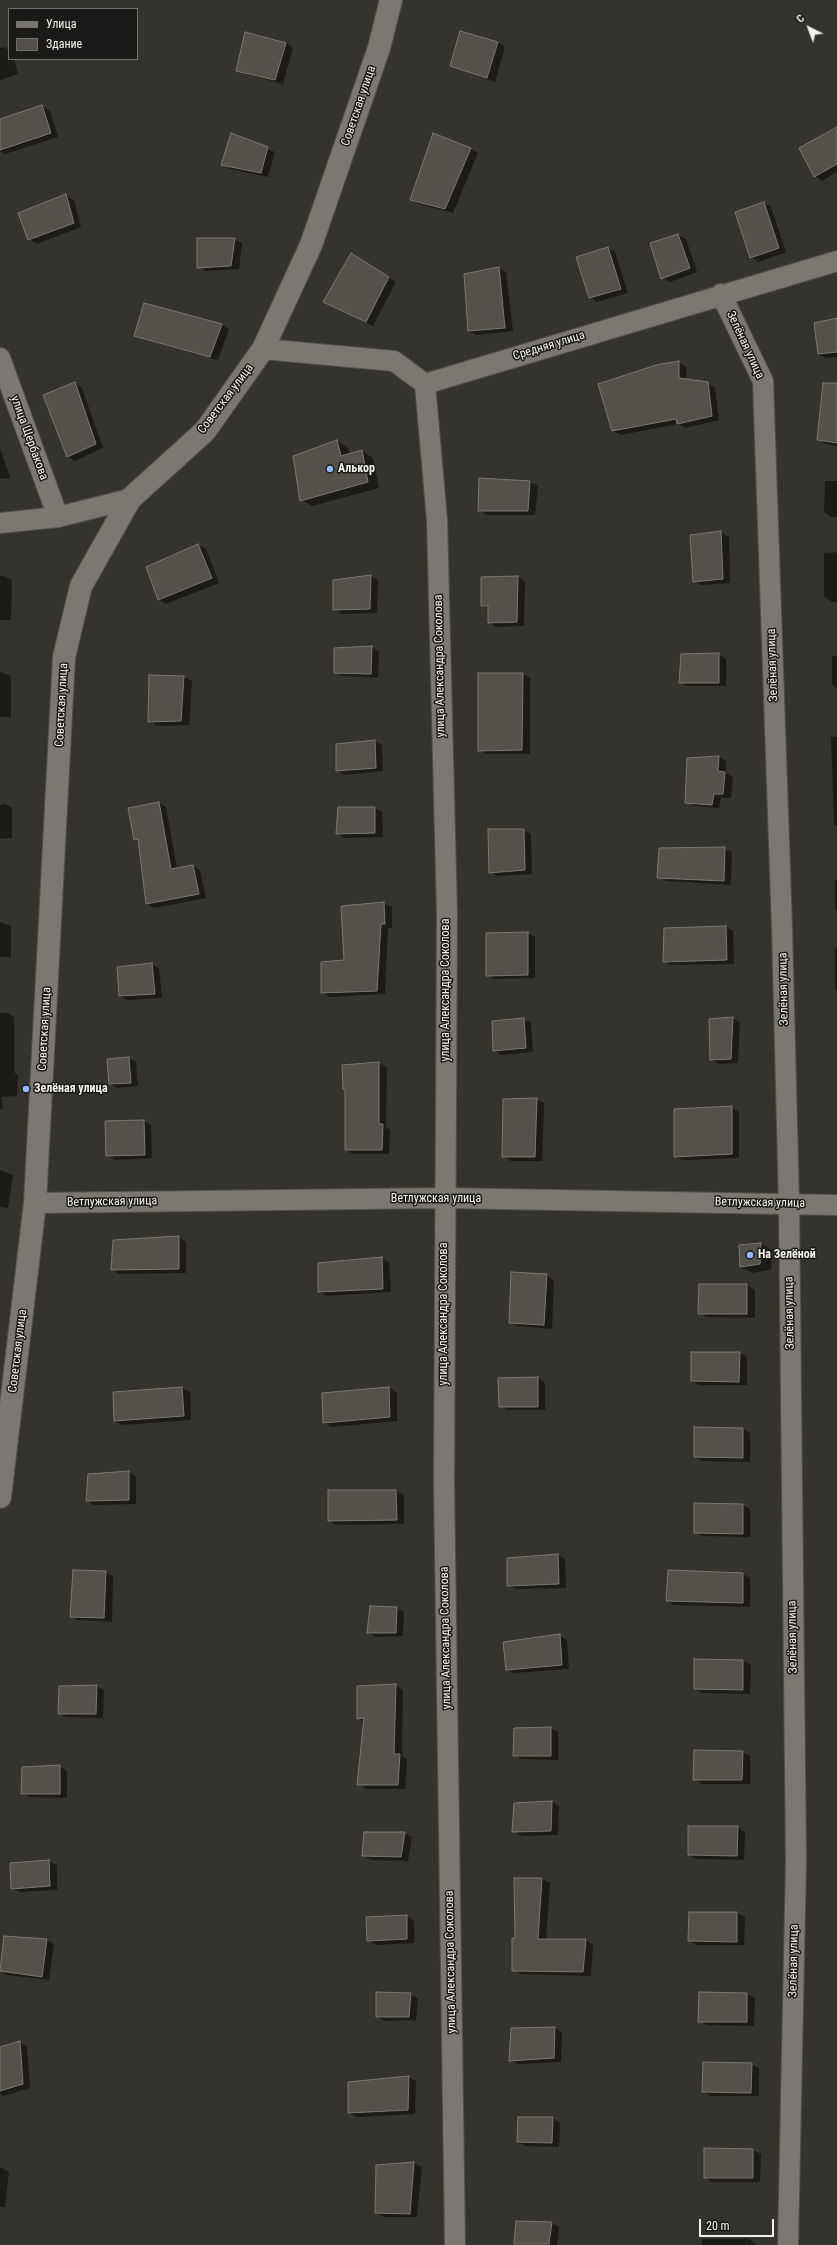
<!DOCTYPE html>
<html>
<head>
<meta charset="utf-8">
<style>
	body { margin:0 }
	#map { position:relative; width:837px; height:2245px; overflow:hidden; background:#35332d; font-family:"Roboto Condensed",sans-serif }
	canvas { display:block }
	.legend { position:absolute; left:8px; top:8px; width:130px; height:52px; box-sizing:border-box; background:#1c1a18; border:1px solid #72706e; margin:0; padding:5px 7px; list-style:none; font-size:12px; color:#f3f2ee }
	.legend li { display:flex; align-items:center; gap:8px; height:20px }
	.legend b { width:20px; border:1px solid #72706e }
	.north { position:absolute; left:789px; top:8px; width:40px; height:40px; -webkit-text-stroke:3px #1c1a18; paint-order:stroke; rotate:318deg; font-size:11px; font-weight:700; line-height:16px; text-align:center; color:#f3f2ee }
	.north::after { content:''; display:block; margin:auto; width:14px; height:18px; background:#f3f2ee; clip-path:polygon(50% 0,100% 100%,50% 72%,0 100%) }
	.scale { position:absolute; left:699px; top:2219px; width:75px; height:18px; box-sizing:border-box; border:2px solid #f3f2ee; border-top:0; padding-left:5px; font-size:12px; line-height:14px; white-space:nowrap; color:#f3f2ee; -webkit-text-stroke:3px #1c1a18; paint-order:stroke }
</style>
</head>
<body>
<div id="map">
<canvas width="837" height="2245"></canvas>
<ul class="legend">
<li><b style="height:5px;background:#7a7871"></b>Улица</li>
<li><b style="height:11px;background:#54514b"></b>Здание</li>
</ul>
<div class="north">С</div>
<div class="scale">20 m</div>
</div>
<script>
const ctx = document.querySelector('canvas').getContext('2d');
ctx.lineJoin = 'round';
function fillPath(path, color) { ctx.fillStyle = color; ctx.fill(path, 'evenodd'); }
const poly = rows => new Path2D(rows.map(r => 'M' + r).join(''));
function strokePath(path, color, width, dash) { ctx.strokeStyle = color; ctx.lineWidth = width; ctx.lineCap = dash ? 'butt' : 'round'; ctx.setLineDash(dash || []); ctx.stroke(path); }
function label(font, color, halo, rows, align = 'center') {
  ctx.font = font + ' "Roboto Condensed",sans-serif'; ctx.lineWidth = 3; ctx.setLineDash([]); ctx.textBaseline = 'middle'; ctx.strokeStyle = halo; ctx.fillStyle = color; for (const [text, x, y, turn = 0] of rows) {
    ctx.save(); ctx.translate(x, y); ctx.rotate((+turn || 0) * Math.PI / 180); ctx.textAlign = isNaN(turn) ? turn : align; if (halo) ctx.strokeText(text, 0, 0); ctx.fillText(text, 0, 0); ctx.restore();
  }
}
fillPath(poly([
	[246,33,286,43,293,48,283,84,245,74,238,70],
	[498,42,505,47,495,82,451,65],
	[4,47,9,50,9,59,14,59,18,74,0,80,0,48],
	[42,106,50,111,58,137,5,154,0,151,0,120],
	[837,129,837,172,822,181,815,176],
	[232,135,275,152,268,177,230,169,222,164],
	[470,149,478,153,453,213,418,204,411,200],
	[66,196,74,200,81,227,37,244,29,239],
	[764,203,771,207,786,252,759,262,751,257],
	[678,235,686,239,697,272,670,282,662,278],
	[234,239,242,243,239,269,206,271,198,267],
	[608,248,615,252,628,293,597,302,590,297],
	[359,259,396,282,373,326,332,306],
	[499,268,506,272,513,331,476,335,469,331],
	[145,304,222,325,229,329,218,360,143,339,135,335],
	[837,319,837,357,826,358,818,354],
	[679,362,686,367,686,380,707,383,715,387,719,420,685,428,678,424,621,435,613,431],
	[75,383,82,388,103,448,75,461,68,457],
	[837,397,837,446,826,444,818,440],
	[337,441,348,448,350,455,362,451,373,458,379,488,312,506,301,500],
	[0,447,10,478,0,479],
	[480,479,530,482,538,486,535,515,487,515,479,510],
	[825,481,837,481,837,517,831,517,824,512],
	[721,532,729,537,730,583,701,585,694,581,692,536],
	[198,545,206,549,219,583,166,604,159,600,147,568],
	[837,552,837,602,832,602,824,597,824,553],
	[0,576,4,576,12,580,11,620,0,620],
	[371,576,378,580,377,613,342,614,334,609],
	[518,577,525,581,524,626,497,627,489,622,489,609,482,606],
	[372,647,379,652,378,678,343,676,335,672],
	[719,654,726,659,726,686,687,686,680,682],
	[832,656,837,656,837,688,832,685],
	[0,672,11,676,11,717,0,717],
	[523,674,530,678,530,754,487,754,479,750],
	[150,676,184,677,192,681,189,725,157,726,149,721],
	[837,736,837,827,834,825,831,737],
	[374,741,382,745,383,771,344,775,337,770],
	[719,757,726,761,726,773,733,777,731,798,721,798,719,808,694,806,687,802],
	[159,803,166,807,177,869,193,866,200,870,206,898,154,908,147,904,139,842,134,839],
	[5,804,12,808,12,838,0,839,0,805],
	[375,808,382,812,383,837,345,838,337,834],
	[524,830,531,834,532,874,497,876,490,872],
	[724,848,732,852,731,885,666,881,658,877],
	[835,880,837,880,837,910,835,909],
	[384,903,392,907,392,928,388,928,385,994,330,997,322,993,345,961,342,906],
	[0,922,11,926,11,957,0,957],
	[726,927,733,931,734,964,671,965,664,961],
	[527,933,535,937,535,978,494,979,487,975],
	[835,948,837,948,837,990,835,989],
	[152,964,159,968,162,998,127,1000,120,996],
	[0,1013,7,1013,14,1017,14,1072,18,1075,17,1096,2,1097,3,1109,0,1109],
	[733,1018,740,1023,738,1063,719,1064,711,1060,710,1020],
	[524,1019,531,1023,533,1052,501,1055,494,1050],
	[129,1058,136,1062,138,1086,117,1088,110,1084],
	[379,1063,387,1067,386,1127,390,1130,389,1154,353,1154,346,1150,346,1090,344,1089,343,1066],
	[536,1099,544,1103,542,1161,511,1161,503,1156],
	[731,1107,739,1112,739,1158,682,1160,675,1156],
	[144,1121,151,1125,152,1158,115,1160,107,1155],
	[0,1170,13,1175,8,1208,0,1207],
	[179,1237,186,1242,186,1273,119,1274,112,1270],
	[761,1244,772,1250,771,1270,752,1273,741,1267,740,1246],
	[382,1258,389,1262,391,1292,326,1296,319,1292],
	[546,1275,554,1280,552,1329,517,1326,510,1322],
	[700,1285,747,1285,755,1290,755,1318,707,1317,699,1313],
	[740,1353,747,1357,747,1385,699,1385,692,1381],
	[538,1378,545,1383,545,1410,508,1410,500,1406],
	[182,1388,190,1392,191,1420,123,1425,115,1421,114,1393],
	[389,1388,397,1393,397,1421,331,1427,324,1422,324,1394],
	[743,1429,750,1433,750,1462,702,1461,695,1457],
	[129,1472,136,1477,136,1504,94,1505,87,1501],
	[329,1491,396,1491,404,1495,404,1524,337,1525,329,1521],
	[743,1505,750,1509,750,1537,702,1536,695,1532],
	[558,1555,565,1559,566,1588,516,1589,508,1585],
	[106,1572,113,1576,112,1622,78,1620,71,1616],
	[743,1574,750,1578,750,1607,674,1605,667,1601],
	[397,1608,404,1612,403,1636,376,1637,368,1632],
	[559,1635,567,1640,569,1669,514,1673,507,1669],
	[695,1660,743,1661,751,1665,750,1694,703,1693,695,1689],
	[396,1685,403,1690,402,1756,407,1759,405,1789,366,1789,358,1784,364,1722,358,1718],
	[97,1686,104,1690,103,1718,66,1717,59,1713],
	[551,1728,558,1732,558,1760,521,1759,514,1755],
	[743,1752,750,1756,750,1784,702,1784,694,1779],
	[60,1766,67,1771,67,1798,29,1797,22,1793],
	[552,1802,559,1806,558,1835,521,1836,514,1831],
	[737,1827,745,1832,744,1860,696,1859,689,1855],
	[404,1833,412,1837,408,1861,371,1860,363,1856],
	[49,1861,57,1865,57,1890,20,1892,12,1888,11,1864],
	[515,1879,542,1879,550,1883,546,1940,586,1940,593,1945,591,1976,521,1974,513,1970,516,1939],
	[690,1913,737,1913,745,1917,744,1945,697,1945,689,1941],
	[407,1916,414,1921,414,1943,376,1945,368,1940],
	[5,1937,47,1940,54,1944,49,1980,7,1975,0,1971],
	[700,1993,747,1994,755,1998,754,2026,707,2025,699,2021],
	[411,1994,418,1999,416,2020,385,2021,377,2016],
	[555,2028,562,2032,561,2062,518,2064,510,2060,512,2029],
	[20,2042,27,2047,30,2088,4,2096,0,2094,0,2048],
	[751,2064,759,2068,759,2096,711,2096,703,2092],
	[409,2077,416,2081,415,2114,357,2117,349,2113],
	[552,2118,560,2122,559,2147,526,2146,518,2142],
	[705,2149,753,2150,761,2154,760,2182,712,2182,705,2177],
	[414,2163,422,2167,417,2217,384,2217,376,2213,377,2166],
	[0,2167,9,2172,5,2207,0,2207],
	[552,2223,559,2227,557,2245,519,2245,515,2243],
	[702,2239,749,2239,757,2245,702,2245]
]), '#0007');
const building = poly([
	[460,31,498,42,487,78,450,66,460,31],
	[245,32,286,43,275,80,236,71,245,32],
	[42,105,51,133,0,150,0,119,42,105],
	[837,127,837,164,814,177,799,148,837,127],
	[231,133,268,147,261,173,221,165,231,133],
	[433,133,471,148,445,209,410,200,433,133],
	[66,194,74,223,28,240,18,213,66,194],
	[764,202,779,248,750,258,735,212,764,202],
	[678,234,690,268,661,279,650,243,678,234],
	[197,238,235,238,231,266,197,268,197,238],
	[608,247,621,289,589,298,576,257,608,247],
	[351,253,389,277,366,322,323,302,351,253],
	[499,267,505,328,468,331,464,274,499,267],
	[144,303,222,324,210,357,134,336,144,303],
	[837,318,837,352,818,354,814,323,837,318],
	[679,361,679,378,708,382,712,416,677,424,676,419,612,431,598,384,656,365,679,361],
	[75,382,96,444,67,457,43,395,75,382],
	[823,383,837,383,837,443,817,440,823,383],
	[337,440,341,456,362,450,368,482,300,501,293,456,337,440],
	[479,478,530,481,528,511,478,511,479,478],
	[721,531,723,579,693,582,690,535,721,531],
	[198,544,212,578,158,600,146,567,198,544],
	[371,575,370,609,333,610,333,580,371,575],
	[518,576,517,622,488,623,488,606,481,606,481,577,518,576],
	[372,646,371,674,334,673,334,648,372,646],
	[719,653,719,683,679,683,681,654,719,653],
	[478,673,523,673,522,750,478,751,478,673],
	[149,675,184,676,181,721,148,722,149,675],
	[375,740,376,768,336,771,336,744,375,740],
	[719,756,718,771,725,772,723,794,714,794,712,805,685,803,687,758,719,756],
	[159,802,171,869,193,865,199,894,146,904,138,839,134,840,128,808,159,802],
	[338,807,375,807,375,833,336,834,338,807],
	[488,829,524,829,525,870,489,873,488,829],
	[725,847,724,881,657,878,659,848,725,847],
	[384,902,385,924,381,924,377,991,321,993,321,962,344,960,341,906,384,902],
	[726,926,727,960,663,962,664,928,726,926],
	[528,932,528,975,486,976,486,933,528,932],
	[152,963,155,994,119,996,117,967,152,963],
	[733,1017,731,1059,710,1060,709,1019,733,1017],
	[524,1018,526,1048,493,1051,492,1021,524,1018],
	[129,1057,131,1083,109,1084,107,1059,129,1057],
	[379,1062,379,1124,383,1124,382,1150,345,1150,345,1089,343,1089,342,1065,379,1062],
	[537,1098,535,1157,502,1157,503,1099,537,1098],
	[732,1106,732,1154,674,1157,674,1109,732,1106],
	[144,1120,145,1155,106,1156,105,1121,144,1120],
	[179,1236,179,1269,111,1270,113,1240,179,1236],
	[761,1243,760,1264,740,1267,739,1245,761,1243],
	[382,1257,383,1289,318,1292,318,1263,382,1257],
	[511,1272,547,1274,544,1325,509,1323,511,1272],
	[699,1284,747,1284,747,1314,698,1314,699,1284],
	[691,1352,740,1352,739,1382,691,1381,691,1352],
	[538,1377,538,1407,499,1407,498,1378,538,1377],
	[182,1387,184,1416,114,1421,113,1392,182,1387],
	[389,1387,390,1417,323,1423,322,1393,389,1387],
	[694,1427,743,1428,743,1458,694,1457,694,1427],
	[129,1471,129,1500,86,1501,88,1474,129,1471],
	[328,1490,396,1490,397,1520,328,1521,328,1490],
	[694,1503,743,1504,743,1534,694,1533,694,1503],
	[558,1554,559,1584,507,1586,507,1558,558,1554],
	[73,1570,106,1571,104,1618,70,1617,73,1570],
	[668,1570,743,1573,743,1603,666,1601,668,1570],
	[370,1606,397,1607,396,1633,367,1633,370,1606],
	[560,1634,562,1665,506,1670,503,1642,560,1634],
	[694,1659,743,1660,743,1690,694,1689,694,1659],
	[396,1684,394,1754,400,1754,398,1785,357,1785,364,1718,357,1719,357,1686,396,1684],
	[97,1685,96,1714,58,1714,59,1686,97,1685],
	[551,1727,551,1756,513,1756,514,1728,551,1727],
	[694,1750,743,1751,742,1780,693,1780,694,1750],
	[60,1765,60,1794,21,1794,22,1767,60,1765],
	[552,1801,551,1831,512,1832,514,1803,552,1801],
	[688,1826,738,1826,737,1856,688,1855,688,1826],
	[364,1832,405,1832,401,1857,362,1856,364,1832],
	[49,1860,50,1886,11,1889,10,1863,49,1860],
	[514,1878,542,1878,538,1939,586,1939,583,1972,512,1971,512,1938,515,1938,514,1878],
	[689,1912,737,1912,737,1942,688,1941,689,1912],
	[407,1915,407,1939,367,1941,366,1917,407,1915],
	[4,1936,47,1939,42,1977,0,1971,4,1936],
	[376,1992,411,1993,409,2017,376,2017,376,1992],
	[699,1992,747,1993,747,2022,698,2022,699,1992],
	[555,2027,554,2058,509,2061,511,2028,555,2027],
	[20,2041,23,2084,0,2091,0,2047,20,2041],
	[703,2062,752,2063,751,2093,702,2092,703,2062],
	[409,2076,408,2110,348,2113,348,2082,409,2076],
	[518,2117,553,2117,552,2143,517,2142,518,2117],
	[704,2148,753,2149,753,2178,704,2178,704,2148],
	[414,2162,410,2214,375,2213,376,2165,414,2162],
	[516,2221,552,2222,549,2244,514,2244,516,2221]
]);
fillPath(building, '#54514b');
strokePath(building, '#7c7973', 1);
const street = poly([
	[721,294,763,381,782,928,789,1203,796,1861,788,2245],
	[263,349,394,361,425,384,837,261],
	[0,358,58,517],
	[425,384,437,520,447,914,444,1482,455,2245],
	[0,523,58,517,130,499],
	[35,1203,444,1198,837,1205]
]);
const secondary = poly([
	[0,1497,35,1203,64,657,81,586,130,499,205,431,263,349,311,245,379,48,391,0]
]);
strokePath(street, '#55524d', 22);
strokePath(secondary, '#55524d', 24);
strokePath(street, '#7a7871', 20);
strokePath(secondary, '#7a7871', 22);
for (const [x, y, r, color] of [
	[330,469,4,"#99b5fd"],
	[26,1089,4,"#99b5fd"],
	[750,1255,4,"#99b5fd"]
]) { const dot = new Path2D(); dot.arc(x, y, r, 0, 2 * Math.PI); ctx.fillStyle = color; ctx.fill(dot); strokePath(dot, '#1c1a18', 1.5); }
label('12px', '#f3f2ee', '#1c1a18', [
	["Советская улица",359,106,-71],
	["Зелёная улица",745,345,65],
	["Средняя улица",549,346,-17],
	["Советская улица",226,399,-53],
	["улица Щербакова",29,438,70],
	["Зелёная улица",773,665,-92],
	["улица Александра Соколова",440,666,-91],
	["Советская улица",62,705,-87],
	["Зелёная улица",784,989,-91],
	["улица Александра Соколова",446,990,-90],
	["Советская улица",45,1029,-87],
	["Ветлужская улица",436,1199],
	["Ветлужская улица",112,1202,-1],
	["Ветлужская улица",760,1203,1],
	["Зелёная улица",790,1313,-91],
	["улица Александра Соколова",444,1314,-90],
	["Советская улица",18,1351,-83],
	["Зелёная улица",793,1637,-91],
	["улица Александра Соколова",446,1638,-91],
	["Зелёная улица",794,1961,-89],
	["улица Александра Соколова",451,1962,-91]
]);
label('bold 12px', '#f3f2ee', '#1c1a18', [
	["Алькор",338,469],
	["Зелёная улица",34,1089],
	["На Зелёной",758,1255]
], 'left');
</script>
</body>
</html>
